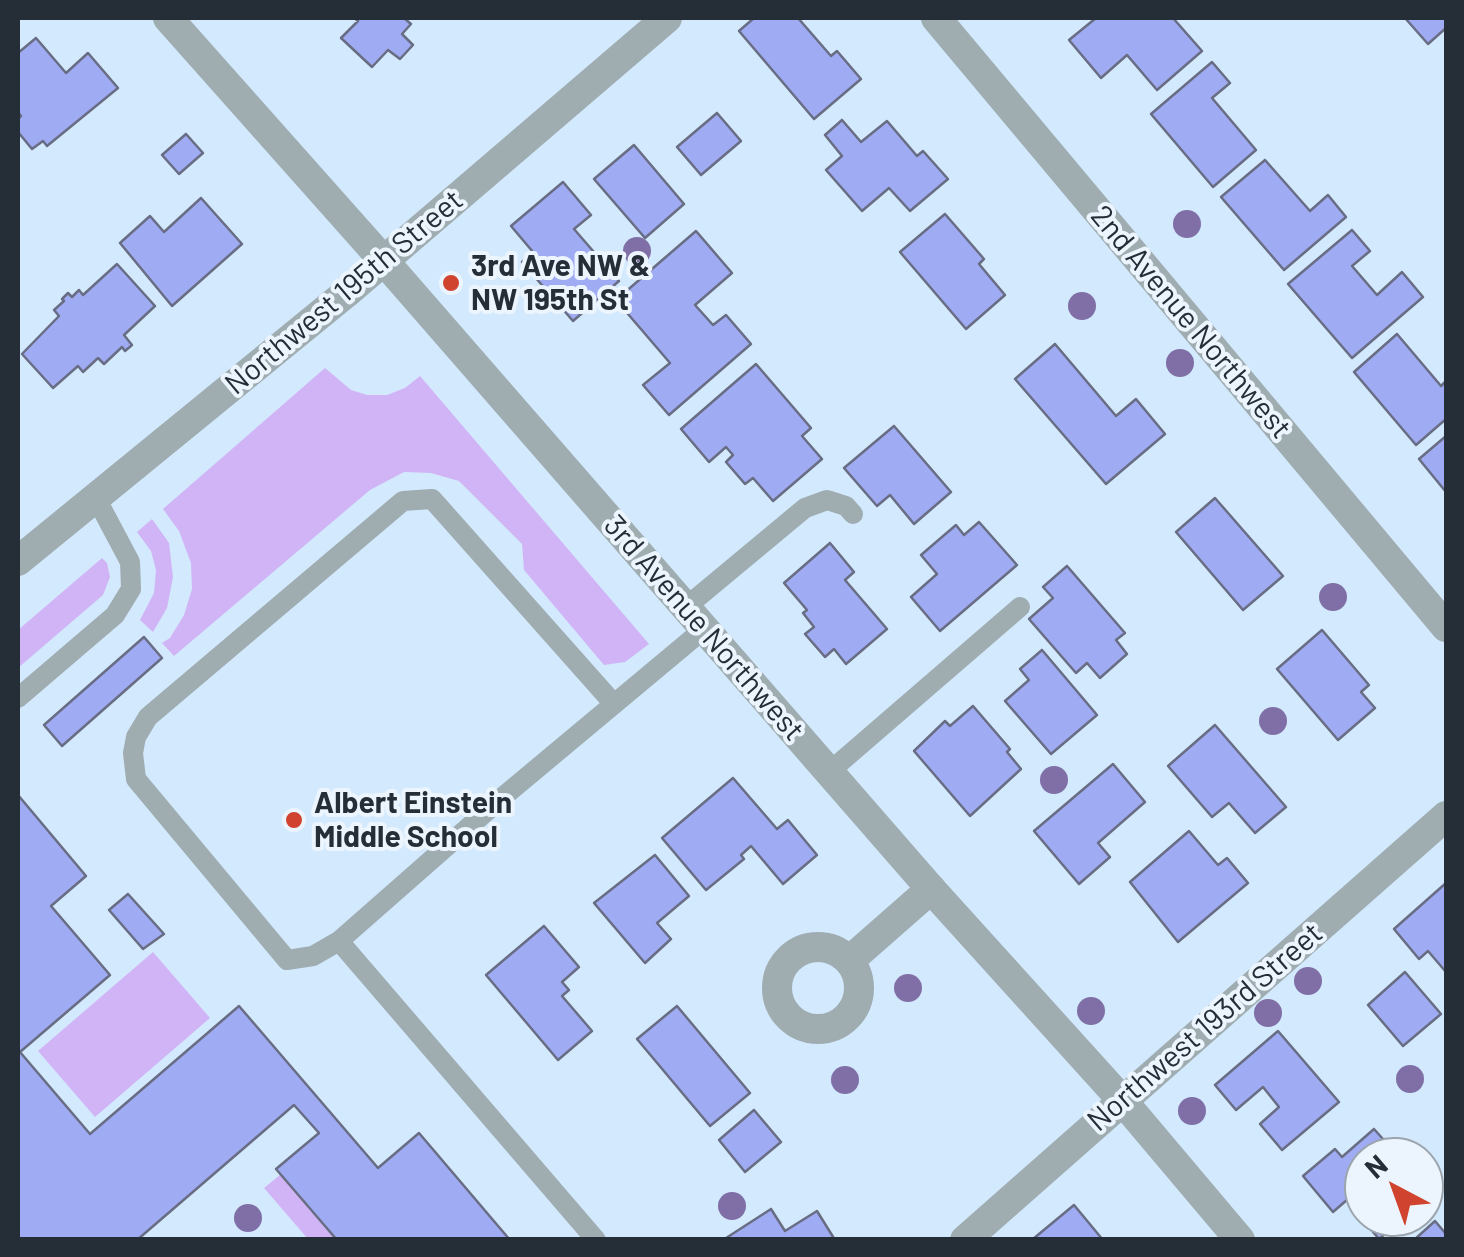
<!DOCTYPE html>
<html>
<head>
<meta charset="utf-8">
<style>
	body { margin:0 }
	#map { position:relative; width:1464px; height:1257px; overflow:hidden; background:#d3e9fe; font-family:Barlow,sans-serif }
	canvas { display:block }
	.frame { position:absolute; inset:0; border:20px solid #252e36; pointer-events:none }
	.north { position:absolute; left:1344px; top:1137px; width:100px; height:100px; box-sizing:border-box; background:#ecf5fd; border:2px solid #9ca5ad; border-radius:50%; rotate:319deg; font-size:28px; font-weight:700; line-height:40px; text-align:center; color:#252e36 }
	.north::after { content:''; display:block; margin:auto; width:35px; height:45px; background:#d0432f; clip-path:polygon(50% 0,100% 100%,50% 72%,0 100%) }
</style>
</head>
<body>
<div id="map">
<canvas width="1464" height="1257"></canvas>
<div class="frame"></div>
<div class="north">N</div>
</div>
<script>
const ctx = document.querySelector('canvas').getContext('2d');
ctx.lineJoin = 'round';
function fillPath(path, color) { ctx.fillStyle = color; ctx.fill(path, 'evenodd'); }
const poly = rows => new Path2D(rows.map(r => 'M' + r).join(''));
function strokePath(path, color, width, dash) { ctx.strokeStyle = color; ctx.lineWidth = width; ctx.lineCap = dash ? 'butt' : 'round'; ctx.setLineDash(dash || []); ctx.stroke(path); }
function label(font, color, halo, rows, align = 'center') {
  ctx.font = font + ' Barlow,sans-serif'; ctx.lineWidth = 8; ctx.setLineDash([]); ctx.textBaseline = 'middle'; ctx.strokeStyle = halo; ctx.fillStyle = color; for (const [text, x, y, turn = 0] of rows) {
    ctx.save(); ctx.translate(x, y); ctx.rotate((+turn || 0) * Math.PI / 180); ctx.textAlign = isNaN(turn) ? turn : align; if (halo) ctx.strokeText(text, 0, 0); ctx.fillText(text, 0, 0); ctx.restore();
  }
}
fillPath(poly([
	[325,368,351,390,367,395,387,395,405,388,420,376,649,644,625,662,604,665,524,570,522,544,459,481,431,473,404,472,370,490,174,656,162,643,170,638,184,615,192,589,191,563,179,531,163,509],
	[152,519,169,543,173,577,167,608,153,632,140,620,154,593,156,570,151,551,137,532],
	[102,558,107,563,110,577,103,595,18,668,18,630],
	[153,952,210,1018,95,1117,38,1051],
	[280,1175,335,1239,308,1239,264,1188]
]), '#d1b4f6');
const building = poly([
	[354,18,404,18,411,24,402,34,413,45,400,59,388,50,372,67,341,38,358,21,354,18],
	[754,18,798,18,831,56,837,51,861,79,814,119,739,31,754,18],
	[1096,18,1173,18,1202,51,1157,90,1127,55,1101,78,1069,40,1096,18],
	[1405,18,1446,18,1446,28,1428,44,1405,18],
	[36,38,66,73,88,53,118,88,47,146,43,141,32,149,18,132,18,119,21,116,18,112,18,53,36,38],
	[1212,62,1230,83,1212,98,1256,150,1213,187,1151,114,1212,62],
	[717,113,741,141,701,175,677,147,717,113],
	[842,120,861,142,887,121,917,156,923,151,948,179,910,211,889,188,862,211,826,170,842,156,825,135,842,120],
	[186,134,203,153,179,174,162,155,186,134],
	[634,145,684,204,645,238,594,179,634,145],
	[1265,160,1310,211,1328,195,1346,217,1284,270,1221,197,1265,160],
	[563,182,591,215,574,229,619,281,573,321,522,262,533,252,511,226,563,182],
	[201,198,242,244,172,306,120,243,150,216,164,232,201,198],
	[945,214,984,259,979,264,1005,295,966,329,900,252,945,214],
	[1352,230,1370,251,1352,266,1377,295,1402,272,1423,297,1352,358,1288,284,1352,230],
	[696,231,732,273,695,305,713,325,726,315,751,344,669,415,643,385,670,363,616,300,696,231],
	[117,264,155,306,124,335,132,345,125,351,122,347,104,364,98,358,83,372,78,366,53,388,22,354,59,316,54,310,64,301,62,299,68,293,72,297,79,290,83,295,117,264],
	[1397,334,1441,386,1446,381,1446,419,1416,445,1354,372,1397,334],
	[1055,344,1116,416,1136,399,1165,434,1106,484,1015,379,1055,344],
	[756,364,811,428,802,436,822,459,773,501,753,478,745,484,726,462,733,455,726,447,709,462,681,429,756,364],
	[894,426,951,492,914,524,890,495,877,506,844,468,894,426],
	[1446,436,1446,492,1419,459,1446,436],
	[1215,498,1283,576,1243,610,1176,532,1215,498],
	[979,522,1017,565,940,631,911,597,937,574,921,555,956,525,964,535,979,522],
	[830,543,854,572,845,580,887,629,846,664,834,649,825,657,805,634,814,627,803,613,807,610,784,583,830,543],
	[1067,566,1125,633,1116,640,1127,654,1100,678,1087,663,1076,673,1029,619,1053,598,1043,587,1067,566],
	[1322,630,1369,685,1361,692,1375,708,1338,740,1277,669,1322,630],
	[144,637,162,658,62,746,44,725,144,637],
	[1042,650,1097,715,1051,754,1005,701,1029,680,1020,669,1042,650],
	[973,706,1010,749,1007,752,1021,769,970,816,914,751,945,721,950,726,973,706],
	[1215,725,1286,807,1255,833,1229,803,1212,817,1168,766,1215,725],
	[1113,764,1145,802,1098,843,1110,857,1079,884,1034,831,1113,764],
	[733,778,777,829,788,820,817,855,783,884,751,846,741,855,744,859,706,890,662,838,733,778],
	[18,795,86,876,51,906,110,975,20,1052,90,1134,239,1006,378,1168,419,1133,510,1240,337,1240,276,1169,319,1133,294,1105,137,1240,18,1240,18,795],
	[1189,831,1218,865,1227,858,1248,883,1178,942,1130,882,1189,831],
	[655,855,689,896,657,923,671,939,645,963,594,903,655,855],
	[1446,883,1446,972,1428,951,1419,959,1394,929,1446,883],
	[128,894,164,934,143,949,109,910,128,894],
	[544,926,579,967,562,982,569,990,562,996,592,1031,558,1060,486,975,544,926],
	[1405,972,1441,1014,1403,1046,1368,1005,1405,972],
	[677,1006,750,1093,710,1126,637,1039,677,1006],
	[1278,1031,1339,1102,1282,1150,1260,1124,1279,1107,1263,1087,1236,1110,1215,1085,1278,1031],
	[754,1110,781,1142,745,1172,719,1140,754,1110],
	[1374,1129,1399,1157,1364,1157,1364,1190,1362,1187,1333,1212,1303,1176,1335,1149,1342,1157,1374,1129],
	[1074,1205,1103,1240,1033,1240,1033,1239,1074,1205],
	[771,1209,785,1231,817,1211,835,1240,723,1240,771,1209],
	[1364,1209,1364,1217,1405,1217,1379,1239,1358,1214,1364,1209],
	[1435,1221,1446,1234,1446,1240,1414,1240,1435,1221]
]);
fillPath(building, '#9facf3');
strokePath(building, '#686d84', 2.5);
strokePath(poly([
	[686,607,805,508,827,500,846,506,853,514],
	[18,698,115,615,131,589,130,562,95,496],
	[829,772,1020,607],
	[339,941,313,956,287,960,136,779,133,753,136,737,148,717,403,501,432,499,614,704],
	[596,1240,339,941,504,796,704,629]
]), '#9fadb1', 20);
strokePath(poly([
	[936,18,1446,627],
	'777 988a41 41 0 1 1 82 0a41 41 0 1 1-82 0Z',
	[849,961,931,889],
	[965,1240,1446,816]
]), '#9fadb1', 30);
strokePath(poly([
	[168,18,384,261,931,889,1121,1099,1240,1240],
	[18,561,345,294,667,18]
]), '#9fadb1', 30);
ctx.fillStyle = '#7f6fa6';
for (const [x, y] of [
	[1187,224],
	[637,251],
	[1082,306],
	[1180,363],
	[1333,597],
	[1273,721],
	[1054,780],
	[1308,981],
	[908,988],
	[1091,1011],
	[1268,1013],
	[1410,1079],
	[845,1080],
	[1192,1111],
	[732,1206],
	[248,1218]
]) { ctx.beginPath(); ctx.arc(x, y, 14, 0, 2 * Math.PI); ctx.fill(); }
for (const [x, y, r, color] of [
	[451,283,10,"#d0432f"],
	[294,820,10,"#d0432f"]
]) { const dot = new Path2D(); dot.arc(x, y, r, 0, 2 * Math.PI); ctx.fillStyle = color; ctx.fill(dot); strokePath(dot, '#ecf5fd', 4); }
label('bold 30px', '#252e36', '#ecf5fd', [
	["3rd Ave NW &",471,266],
	["NW 195th St",471,300],
	["Albert Einstein",314,803],
	["Middle School",314,837]
], 'left');
label('30px', '#252e36', '#ecf5fd', [
	["Northwest 195th Street",344,292,-40],
	["2nd Avenue Northwest",1191,322,50],
	["3rd Avenue Northwest",704,628,49],
	["Northwest 193rd Street",1205,1027,-41]
]);
</script>
</body>
</html>
